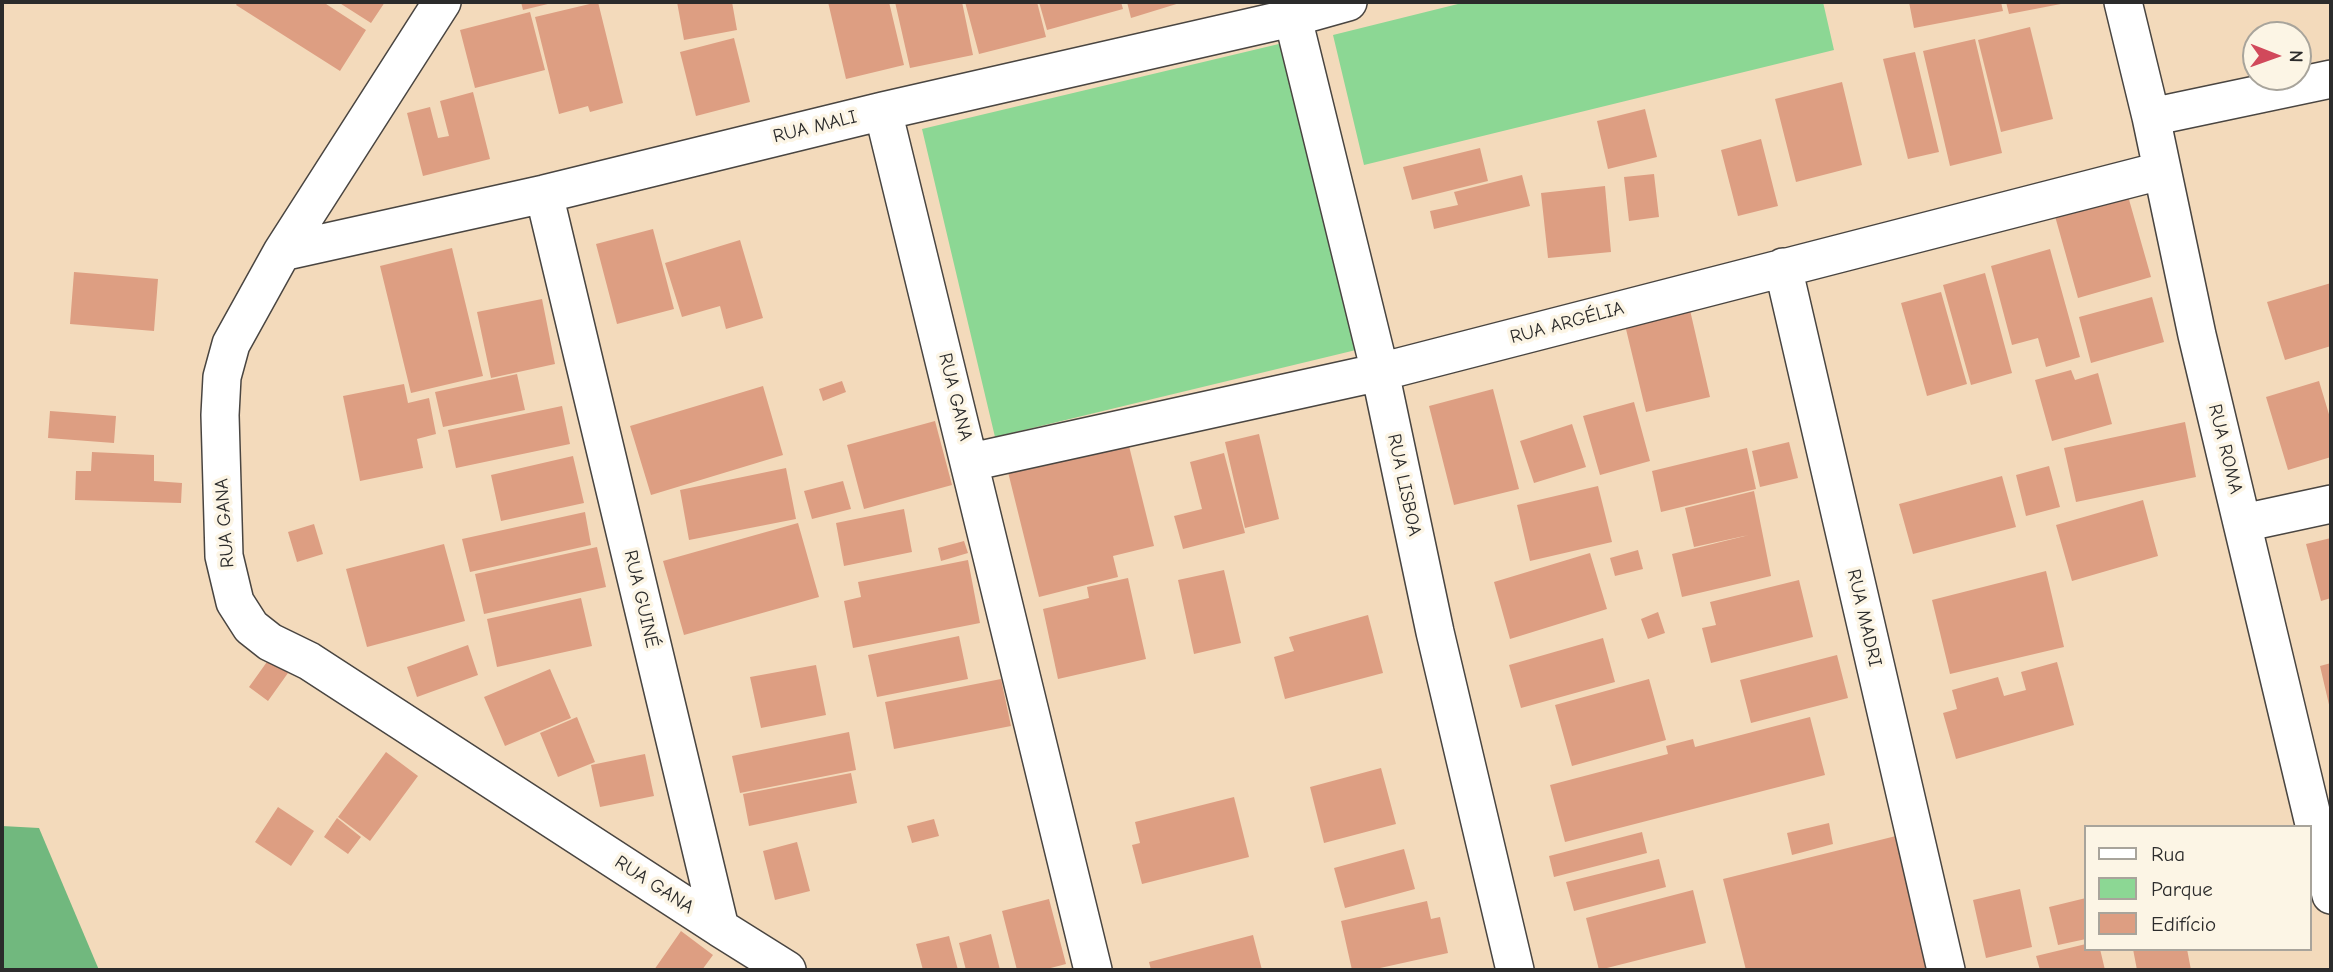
<!DOCTYPE html>
<html>
<head>
<meta charset="utf-8">
<style>
	body { margin:0 }
	#map { position:relative; width:2333px; height:972px; overflow:hidden; background:#f3dabb; font-family:"Comic Neue",sans-serif }
	canvas { display:block }
	.frame { position:absolute; inset:0; border:4px solid #2b2b2b; pointer-events:none }
	.legend { position:absolute; left:2084px; top:825px; width:228px; height:126px; box-sizing:border-box; background:#fcf5e5; border:2px solid #a8a49b; margin:0; padding:9px 12px; list-style:none; font-size:21px; color:#2b2b2b }
	.legend li { display:flex; align-items:center; gap:14px; height:35px }
	.legend b { width:35px; border:2px solid #a8a49b }
	.north { position:absolute; left:2242px; top:21px; width:70px; height:70px; box-sizing:border-box; background:#fcf5e5; border:2px solid #a8a49b; border-radius:50%; rotate:91deg; font-size:19px; font-weight:700; line-height:28px; text-align:center; color:#2b2b2b }
	.north::after { content:''; display:block; margin:auto; width:24px; height:32px; background:#d1495b; clip-path:polygon(50% 0,100% 100%,50% 72%,0 100%) }
</style>
</head>
<body>
<div id="map">
<canvas width="2333" height="972"></canvas>
<div class="frame"></div>
<ul class="legend">
<li><b style="height:9px;background:#fff"></b>Rua</li>
<li><b style="height:19px;background:#8cd794"></b>Parque</li>
<li><b style="height:19px;background:#dd9e82"></b>Edifício</li>
</ul>
<div class="north">N</div>
</div>
<script>
const ctx = document.querySelector('canvas').getContext('2d');
ctx.lineJoin = 'round';
function fillPath(path, color) { ctx.fillStyle = color; ctx.fill(path, 'evenodd'); }
const poly = rows => new Path2D(rows.map(r => 'M' + r).join(''));
function strokePath(path, color, width, dash) { ctx.strokeStyle = color; ctx.lineWidth = width; ctx.lineCap = dash ? 'butt' : 'round'; ctx.setLineDash(dash || []); ctx.stroke(path); }
function label(font, color, halo, rows, align = 'center') {
  ctx.font = font + ' "Comic Neue",sans-serif'; ctx.lineWidth = 7; ctx.setLineDash([]); ctx.textBaseline = 'middle'; ctx.strokeStyle = halo; ctx.fillStyle = color; for (const [text, x, y, turn = 0] of rows) {
    ctx.save(); ctx.translate(x, y); ctx.rotate((+turn || 0) * Math.PI / 180); ctx.textAlign = isNaN(turn) ? turn : align; if (halo) ctx.strokeText(text, 0, 0); ctx.fillText(text, 0, 0); ctx.restore();
  }
}
fillPath(poly([
	[1466,2,1823,2,1834,50,1364,165,1333,35],
	[1283,43,1356,350,995,437,922,129]
]), '#8cd794');
fillPath(poly([
	[2,826,39,828,99,970,2,970]
]), '#71b87e');
fillPath(poly([
	[238,2,323,2,366,30,340,71,236,5],
	[338,2,385,2,371,23],
	[521,2,552,2,552,3,523,10],
	[598,2,623,103,590,112,588,106,559,114,535,17],
	[677,2,732,2,737,30,684,40],
	[828,2,889,2,904,65,846,79],
	[895,2,962,2,973,55,910,68],
	[965,2,1037,2,1046,37,979,54],
	[1039,2,1121,2,1123,9,1047,30],
	[1127,2,1183,2,1131,18],
	[1909,2,2001,2,2003,11,1914,28],
	[2006,2,2066,2,2066,3,2009,14],
	[530,12,545,70,475,88,460,30],
	[2030,27,2053,119,2001,132,1978,40],
	[734,38,750,102,696,116,680,52],
	[1975,39,2002,153,1950,166,1923,51],
	[1915,52,1939,152,1908,159,1883,59],
	[1842,82,1862,165,1796,182,1775,99],
	[473,92,490,159,423,176,407,113,430,107,438,138,449,136,440,101],
	[1645,109,1657,157,1608,169,1597,121],
	[1761,139,1778,206,1738,216,1721,150],
	[1480,148,1488,181,1412,200,1403,167],
	[1654,174,1659,217,1629,221,1624,177],
	[1522,175,1530,206,1434,229,1430,211,1458,205,1454,192],
	[1605,186,1611,252,1548,258,1541,193],
	[2126,189,2151,277,2078,298,2053,209],
	[653,229,674,309,617,324,596,244],
	[740,240,763,318,726,329,720,306,682,317,665,263],
	[452,248,483,376,411,393,380,266],
	[2050,249,2080,357,2046,367,2038,338,2012,345,1991,266],
	[74,272,158,279,154,331,70,324],
	[1985,273,2012,373,1971,385,1943,285],
	[2331,283,2331,346,2285,360,2267,302],
	[1941,292,1967,384,1927,396,1901,303],
	[2152,297,2164,342,2091,363,2079,317],
	[542,299,555,364,491,378,477,312],
	[1690,310,1710,397,1646,412,1625,325],
	[2071,370,2075,380,2098,373,2112,424,2052,441,2035,380],
	[517,374,525,410,443,427,435,392],
	[842,381,846,392,823,401,819,389],
	[2319,381,2331,421,2331,457,2288,470,2266,397],
	[404,384,408,403,429,398,436,434,417,439,423,468,360,481,343,396],
	[763,386,783,455,651,495,630,426],
	[1493,389,1519,489,1454,505,1429,406],
	[1634,402,1650,461,1600,475,1583,416],
	[562,406,570,444,456,468,448,430],
	[50,411,116,416,114,443,48,438],
	[935,421,952,485,864,509,847,445],
	[2185,422,2196,477,2076,502,2064,448],
	[1572,424,1586,467,1534,483,1520,441],
	[1259,434,1279,519,1245,528,1225,442],
	[1127,438,1154,546,1113,556,1118,577,1039,597,1007,468],
	[1789,442,1798,478,1760,487,1752,451],
	[1747,448,1756,489,1661,512,1652,471],
	[92,452,154,455,154,481,182,483,181,503,75,500,76,471,91,471],
	[1224,453,1245,533,1183,549,1174,516,1202,509,1190,462],
	[573,456,584,503,501,521,491,475],
	[2049,466,2060,507,2026,516,2016,475],
	[786,468,796,519,689,540,680,490],
	[2002,476,2016,527,1913,554,1899,504],
	[843,481,851,509,812,519,804,491],
	[1598,486,1612,542,1530,561,1517,505],
	[1754,491,1771,576,1682,597,1672,554,1749,535,1694,547,1685,508],
	[2143,500,2158,556,2072,581,2056,525],
	[904,509,912,552,844,566,836,523],
	[585,512,591,545,470,572,462,539],
	[798,523,819,597,684,635,663,561],
	[314,524,323,554,297,562,288,532],
	[2331,538,2331,598,2321,601,2306,544],
	[964,541,968,553,941,561,938,548],
	[444,544,465,621,367,647,346,569],
	[597,547,606,587,484,614,475,574],
	[1638,550,1643,569,1615,576,1610,558],
	[1590,553,1607,609,1510,639,1494,582],
	[968,560,980,623,853,648,844,601,861,597,858,582],
	[1224,570,1241,643,1194,654,1178,580],
	[2046,571,2064,647,1950,674,1932,600],
	[1128,578,1146,659,1058,679,1043,609,1089,598,1087,587],
	[1799,580,1813,637,1711,663,1702,628,1716,625,1710,602],
	[581,598,592,646,497,667,487,619],
	[1658,612,1665,633,1648,639,1641,619],
	[1368,615,1383,673,1285,699,1274,657,1294,651,1289,637],
	[959,636,968,679,877,697,868,655],
	[1603,638,1615,682,1521,708,1509,665],
	[468,645,478,675,417,697,407,667],
	[1837,655,1848,698,1751,723,1740,680],
	[269,659,288,673,268,701,249,687],
	[2057,662,2074,725,1956,759,1943,713,1957,709,1952,690,1998,677,2004,696,2026,690,2021,672],
	[2331,663,2331,709,2330,709,2320,666],
	[816,665,826,715,761,728,750,677],
	[550,669,571,718,505,746,484,697],
	[1001,679,1011,726,894,749,885,702],
	[1649,679,1666,740,1572,766,1555,705],
	[577,717,595,762,558,777,540,733],
	[1810,717,1825,775,1565,842,1550,785,1668,754,1666,746,1693,739,1695,747],
	[849,732,856,770,740,793,732,756],
	[386,752,418,776,370,841,338,817],
	[645,754,654,796,600,807,591,765],
	[1381,768,1396,824,1324,843,1310,787],
	[851,773,857,803,749,826,743,794],
	[1234,797,1249,857,1142,884,1132,845,1140,843,1135,822],
	[278,807,314,831,291,866,255,842],
	[337,818,361,837,348,854,324,837],
	[934,819,939,836,912,843,907,826],
	[1829,823,1833,844,1792,855,1787,833],
	[1642,832,1647,853,1554,877,1549,856],
	[1900,835,1934,970,1746,970,1723,879],
	[797,842,810,891,775,900,763,851],
	[1404,849,1415,889,1345,908,1334,868],
	[1659,859,1666,887,1574,911,1566,882],
	[2020,889,2032,947,1986,958,1973,900],
	[1693,890,1706,943,1599,970,1586,918],
	[2086,898,2086,939,2058,945,2049,907],
	[1049,899,1066,964,1043,970,1017,970,1002,911],
	[1427,901,1431,919,1440,917,1448,953,1371,970,1352,970,1341,921],
	[681,931,713,955,702,970,654,970],
	[991,934,1000,970,966,970,959,943],
	[1253,935,1262,970,1151,970,1149,962],
	[949,936,958,970,923,970,916,944],
	[2086,944,2086,949,2100,949,2105,970,2040,970,2036,956],
	[2133,949,2187,949,2191,970,2137,970]
]), '#dd9e82');
const street = poly([
	[442,2,282,252,231,344,222,377,220,415,224,556,235,602,251,627,270,642,309,661,720,928],
	[1289,2,1380,372,1435,632,1515,970],
	[2123,2,2151,117,2197,335,2331,895],
	[883,111,1093,970],
	[2151,117,2331,79],
	[544,194,720,928,787,970],
	[282,252,544,194,883,111,1291,18,1348,2],
	[1783,267,1946,970],
	[971,462,1380,372,2160,171],
	[2243,523,2331,504]
]);
strokePath(street, '#494541', 40);
strokePath(street, '#fff', 37);
label('19px', '#2b2b2b', '#fcf5e5', [
	["RUA MALI",815,127,-14],
	["RUA ARGÉLIA",1567,323,-15],
	["RUA GANA",955,397,76],
	["RUA ROMA",2225,449,76],
	["RUA LISBOA",1404,485,78],
	["RUA GANA",225,523,-94],
	["RUA GUINÉ",641,599,77],
	["RUA MADRI",1864,618,77],
	["RUA GANA",654,885,33]
]);
</script>
</body>
</html>
